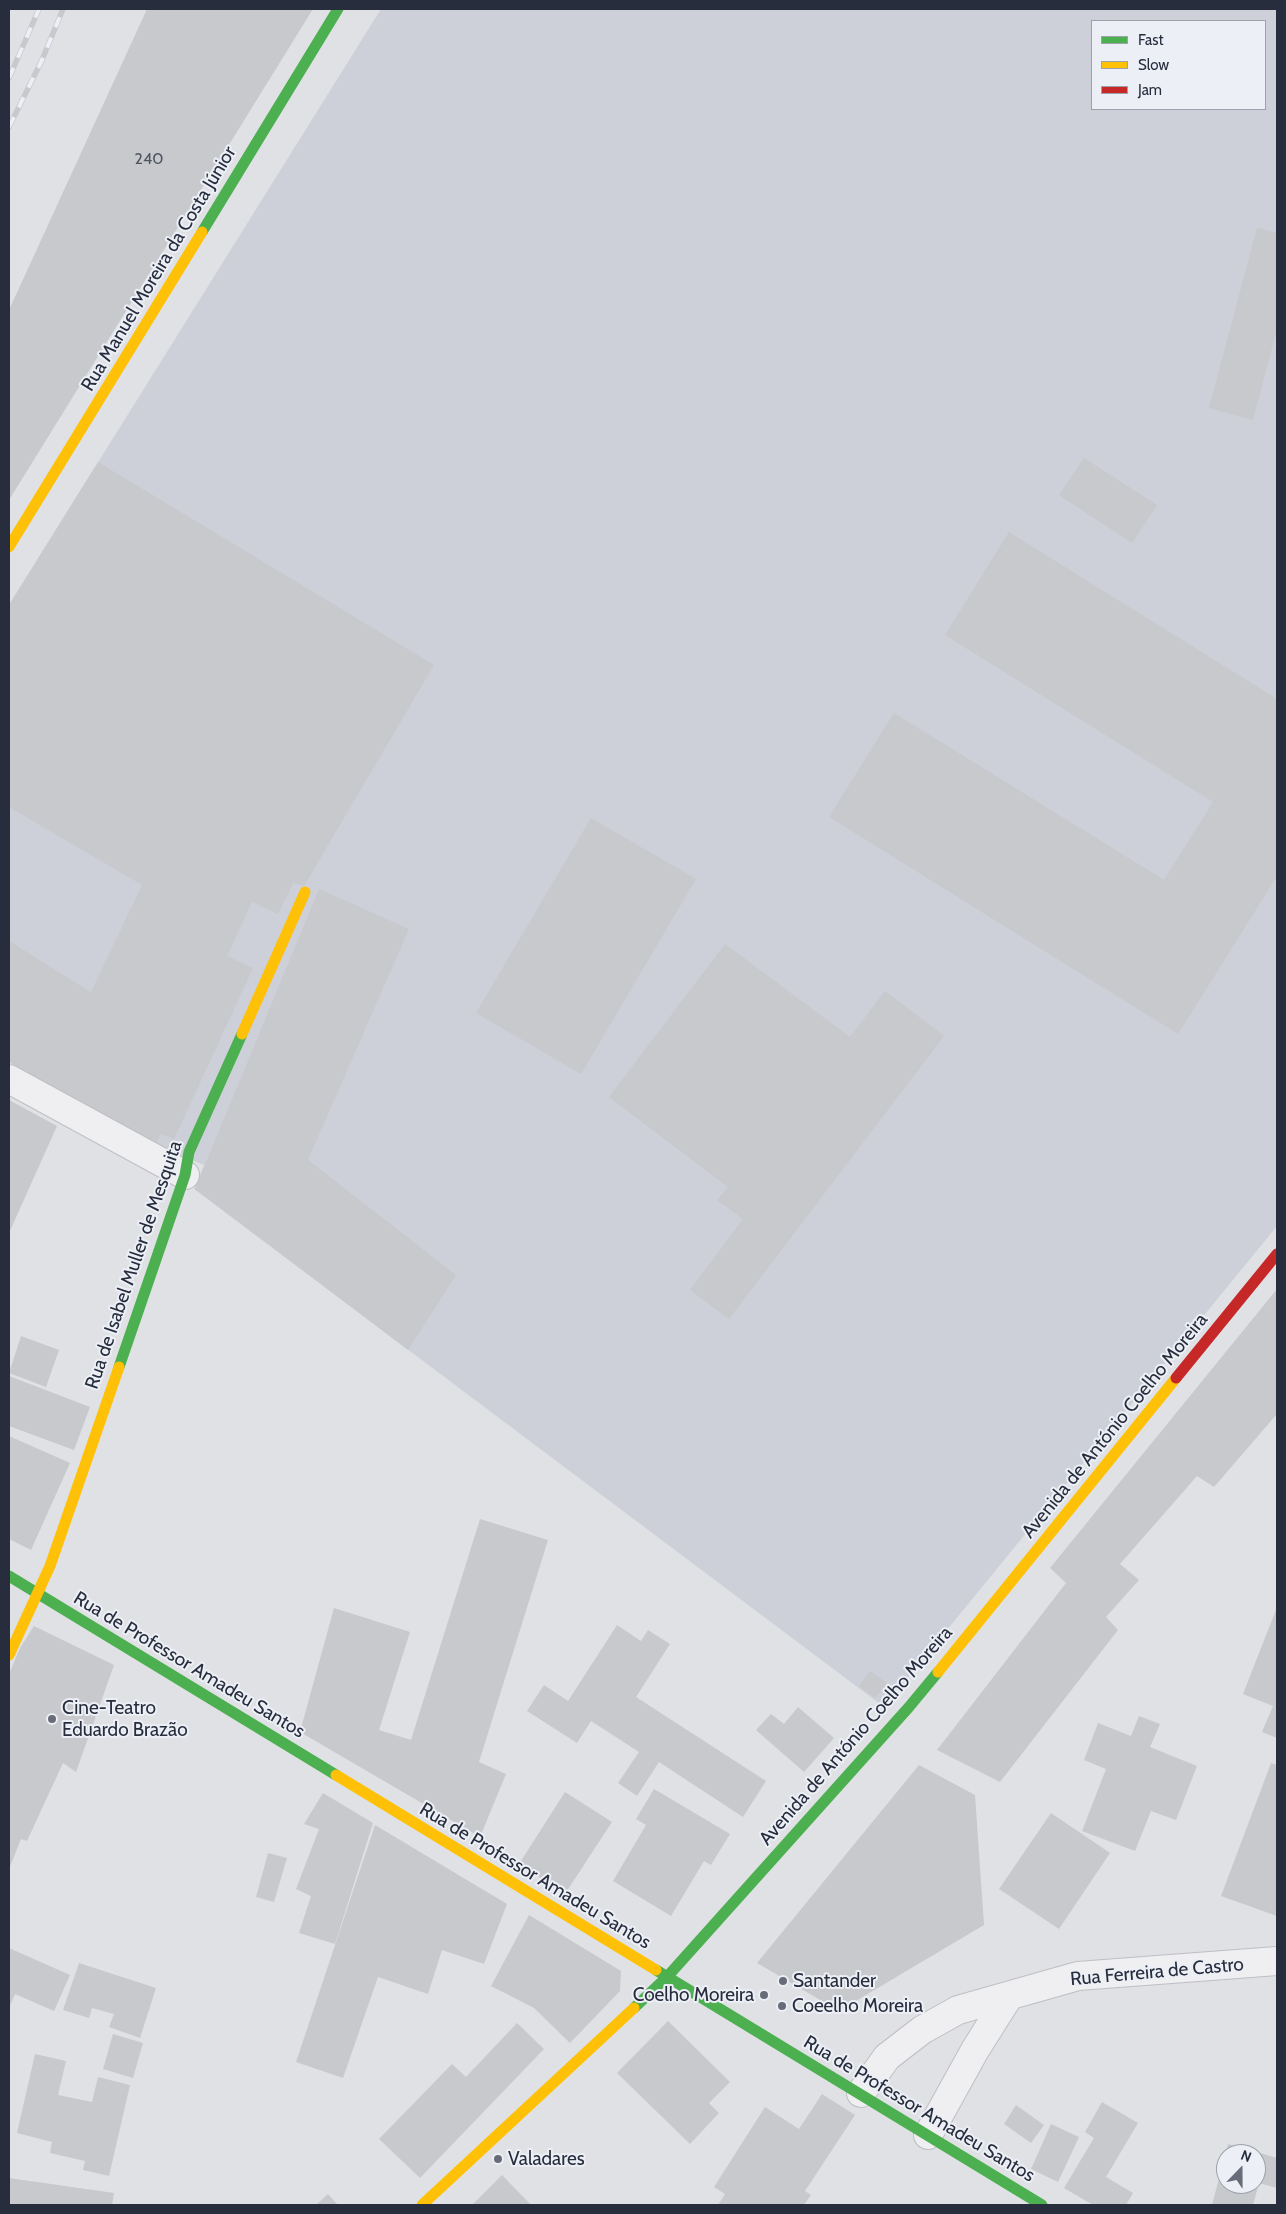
<!DOCTYPE html>
<html>
<head>
<meta charset="utf-8">
<style>
	body { margin:0 }
	#map { position:relative; width:1286px; height:2214px; overflow:hidden; background:#dfe1e5; font-family:Cabin,sans-serif }
	canvas { display:block }
	.frame { position:absolute; inset:0; border:10px solid #272d3d; pointer-events:none }
	.legend { position:absolute; left:1091px; top:20px; width:175px; height:90px; box-sizing:border-box; background:#eceff5; border:1px solid #9da1ab; margin:0; padding:6px 9px; list-style:none; font-size:15px; color:#272d3d }
	.legend li { display:flex; align-items:center; gap:10px; height:25px }
	.legend b { width:25px; border:1px solid #9da1ab }
	.north { position:absolute; left:1216px; top:2144px; width:50px; height:50px; box-sizing:border-box; background:#eceff5; border:1px solid #9da1ab; border-radius:50%; rotate:22deg; font-size:14px; font-weight:700; line-height:20px; text-align:center; color:#272d3d }
	.north::after { content:''; display:block; margin:auto; width:18px; height:22px; background:#676c78; clip-path:polygon(50% 0,100% 100%,50% 72%,0 100%) }
</style>
</head>
<body>
<div id="map">
<canvas width="1286" height="2214"></canvas>
<div class="frame"></div>
<ul class="legend">
<li><b style="height:6px;background:#4caf50"></b>Fast</li>
<li><b style="height:6px;background:#ffc107"></b>Slow</li>
<li><b style="height:6px;background:#c62828"></b>Jam</li>
</ul>
<div class="north">N</div>
</div>
<script>
const ctx = document.querySelector('canvas').getContext('2d');
ctx.lineJoin = 'round';
function fillPath(path, color) { ctx.fillStyle = color; ctx.fill(path, 'evenodd'); }
const poly = rows => new Path2D(rows.map(r => 'M' + r).join(''));
function strokePath(path, color, width, dash) { ctx.strokeStyle = color; ctx.lineWidth = width; ctx.lineCap = dash ? 'butt' : 'round'; ctx.setLineDash(dash || []); ctx.stroke(path); }
function label(font, color, halo, rows, align = 'center') {
  ctx.font = font + ' Cabin,sans-serif'; ctx.lineWidth = 4; ctx.setLineDash([]); ctx.textBaseline = 'middle'; ctx.strokeStyle = halo; ctx.fillStyle = color; for (const [text, x, y, turn = 0] of rows) {
    ctx.save(); ctx.translate(x, y); ctx.rotate((+turn || 0) * Math.PI / 180); ctx.textAlign = isNaN(turn) ? turn : align; if (halo) ctx.strokeText(text, 0, 0); ctx.fillText(text, 0, 0); ctx.restore();
  }
}
fillPath(poly([
	[381,9,1277,9,1277,1226,884,1707,194,1189,204,1165,155,1145,9,1062,9,605],
	[1092,21,1265,21,1265,109,1092,109]
]), '#cdd0d8');
fillPath(poly([
	[147,9,313,9,9,500,9,310],
	[1257,228,1277,233,1277,329,1253,420,1209,408],
	[1084,458,1157,505,1132,543,1059,495],
	[98,462,434,665,304,886,293,883,278,914,252,902,227,956,253,968,174,1139,161,1134,155,1145,9,1062,9,941,91,992,142,885,9,807,9,605],
	[1009,532,1277,699,1277,876,1178,1034,829,817,894,713,1164,880,1213,802,945,635],
	[591,818,696,879,581,1074,476,1013],
	[319,889,409,929,308,1160,456,1275,408,1350,195,1189],
	[725,944,850,1037,885,991,944,1036,729,1319,690,1290,743,1219,717,1200,728,1187,609,1097],
	[9,1100,57,1126,9,1233],
	[1277,1289,1277,1414,1214,1487,1197,1476,1120,1564,1139,1580,1106,1617,1118,1630,1000,1782,937,1750,1066,1583,1050,1568],
	[21,1336,59,1350,46,1387,9,1373],
	[9,1376,90,1407,74,1450,9,1426],
	[9,1436,70,1463,31,1550,9,1539],
	[480,1519,548,1540,479,1762,506,1774,480,1837,300,1732,334,1608,410,1632,379,1730,411,1740],
	[1277,1607,1277,1738,1262,1732,1273,1706,1243,1694],
	[617,1625,641,1641,648,1630,670,1644,636,1697,766,1781,743,1817,659,1762,637,1796,618,1783,639,1752,591,1721,577,1743,527,1711,544,1685,568,1701],
	[34,1626,114,1665,76,1772,63,1763,27,1841,21,1839,9,1869,9,1674,20,1648],
	[870,1671,887,1683,875,1698,859,1686],
	[798,1707,834,1738,804,1772,756,1730,771,1714,784,1724],
	[1139,1716,1160,1724,1150,1747,1197,1766,1176,1820,1151,1811,1135,1851,1082,1831,1106,1769,1084,1760,1098,1723,1131,1736],
	[1271,1763,1277,1765,1277,1916,1221,1896],
	[919,1765,975,1795,984,1925,839,2011,757,1963],
	[654,1789,730,1834,711,1865,704,1861,671,1916,613,1881,646,1825,636,1819],
	[565,1792,612,1822,565,1894,519,1864],
	[323,1793,373,1823,335,1944,299,1933,311,1896,296,1889,319,1829,304,1824],
	[1051,1813,1110,1853,1059,1929,999,1889],
	[375,1825,507,1904,484,1964,442,1950,428,1994,378,1977,343,2078,296,2062],
	[268,1853,287,1858,274,1902,256,1897],
	[529,1915,621,1971,620,1991,570,2043,534,2008,491,1986],
	[9,1948,70,1975,54,2011,15,1994,9,2008],
	[79,1963,156,1988,140,2038,109,2027,114,2014,92,2008,89,2018,63,2010],
	[668,2021,730,2082,709,2103,719,2113,690,2144,617,2073],
	[517,2023,544,2049,420,2178,379,2139,452,2064,466,2077],
	[113,2034,143,2043,133,2078,103,2069],
	[35,2054,66,2061,58,2095,92,2102,98,2077,130,2085,109,2176,83,2170,85,2161,50,2153,52,2142,17,2133],
	[822,2094,855,2115,805,2191,811,2195,804,2205,718,2205,725,2194,714,2187,765,2107,799,2129],
	[1102,2102,1138,2123,1106,2177,1133,2193,1126,2205,1093,2205,1064,2188,1094,2138,1085,2132],
	[1016,2105,1044,2125,1031,2143,1004,2124],
	[1051,2124,1079,2137,1058,2182,1031,2169],
	[1228,2144,1277,2158,1277,2188,1259,2183,1253,2205,1212,2205,1225,2156,1226,2184,1256,2184,1256,2154,1226,2154],
	[502,2175,531,2205,472,2205],
	[9,2178,114,2193,112,2205,9,2205],
	[328,2194,338,2205,316,2205]
]), '#c7c9cd');
const street = poly([
	[9,1079,185,1175],
	[861,2093,887,2057,922,2030,958,2010,1078,1976,1277,1961],
	[928,2135,975,2050,1009,1996]
]);
strokePath(street, '#bebfc3', 30);
strokePath(street, '#efeff1', 28);
strokePath(poly([
	[202,232,338,9],
	[119,1367,185,1175,189,1152,242,1034],
	[9,1576,336,1775],
	[656,1970,1042,2205],
	[634,2008,667,1977,909,1707,938,1672]
]), '#4caf50', 11);
strokePath(poly([
	[9,547,202,232],
	[242,1034,305,892],
	[9,1655,50,1566,119,1367],
	[938,1672,1176,1378],
	[336,1775,656,1970],
	[422,2205,634,2008]
]), '#ffc107', 11);
strokePath(poly([
	[1176,1378,1277,1254]
]), '#c62828', 11);
const rail = poly([
	[9,78,39,9],
	[9,127,42,60,63,9]
]);
strokePath(rail, '#c8c9cd', 5.5);
strokePath(rail, '#eceff5', 4, [11]);
for (const [x, y, r, color] of [
	[52,1719,5,"#676c78"],
	[783,1981,5,"#676c78"],
	[764,1995,5,"#676c78"],
	[782,2006,5,"#676c78"],
	[498,2159,5,"#676c78"]
]) { const dot = new Path2D(); dot.arc(x, y, r, 0, 2 * Math.PI); ctx.fillStyle = color; ctx.fill(dot); strokePath(dot, '#eceff5', 2); }
label('16px', '#505562', null, [
	["240",149,159]
]);
label('19px', '#272d3d', '#eceff5', [
	["Rua Manuel Moreira da Costa Júnior",159,269,-59],
	["Rua de Isabel Muller de Mesquita",134,1265,-71],
	["Avenida de António Coelho Moreira",1115,1426,-51],
	["Rua de Professor Amadeu Santos",189,1665,31],
	["Avenida de António Coelho Moreira",856,1736,-49],
	["Rua de Professor Amadeu Santos",535,1876,31],
	["Rua Ferreira de Castro",1157,1972,-5],
	["Rua de Professor Amadeu Santos",919,2109,31]
]);
label('19px', '#272d3d', '#eceff5', [
	["Cine-Teatro",62,1708],
	["Eduardo Brazão",62,1730],
	["Santander",793,1981],
	["Coelho Moreira",754,1995,"right"],
	["Coeelho Moreira",792,2006],
	["Valadares",508,2159]
], 'left');
</script>
</body>
</html>
